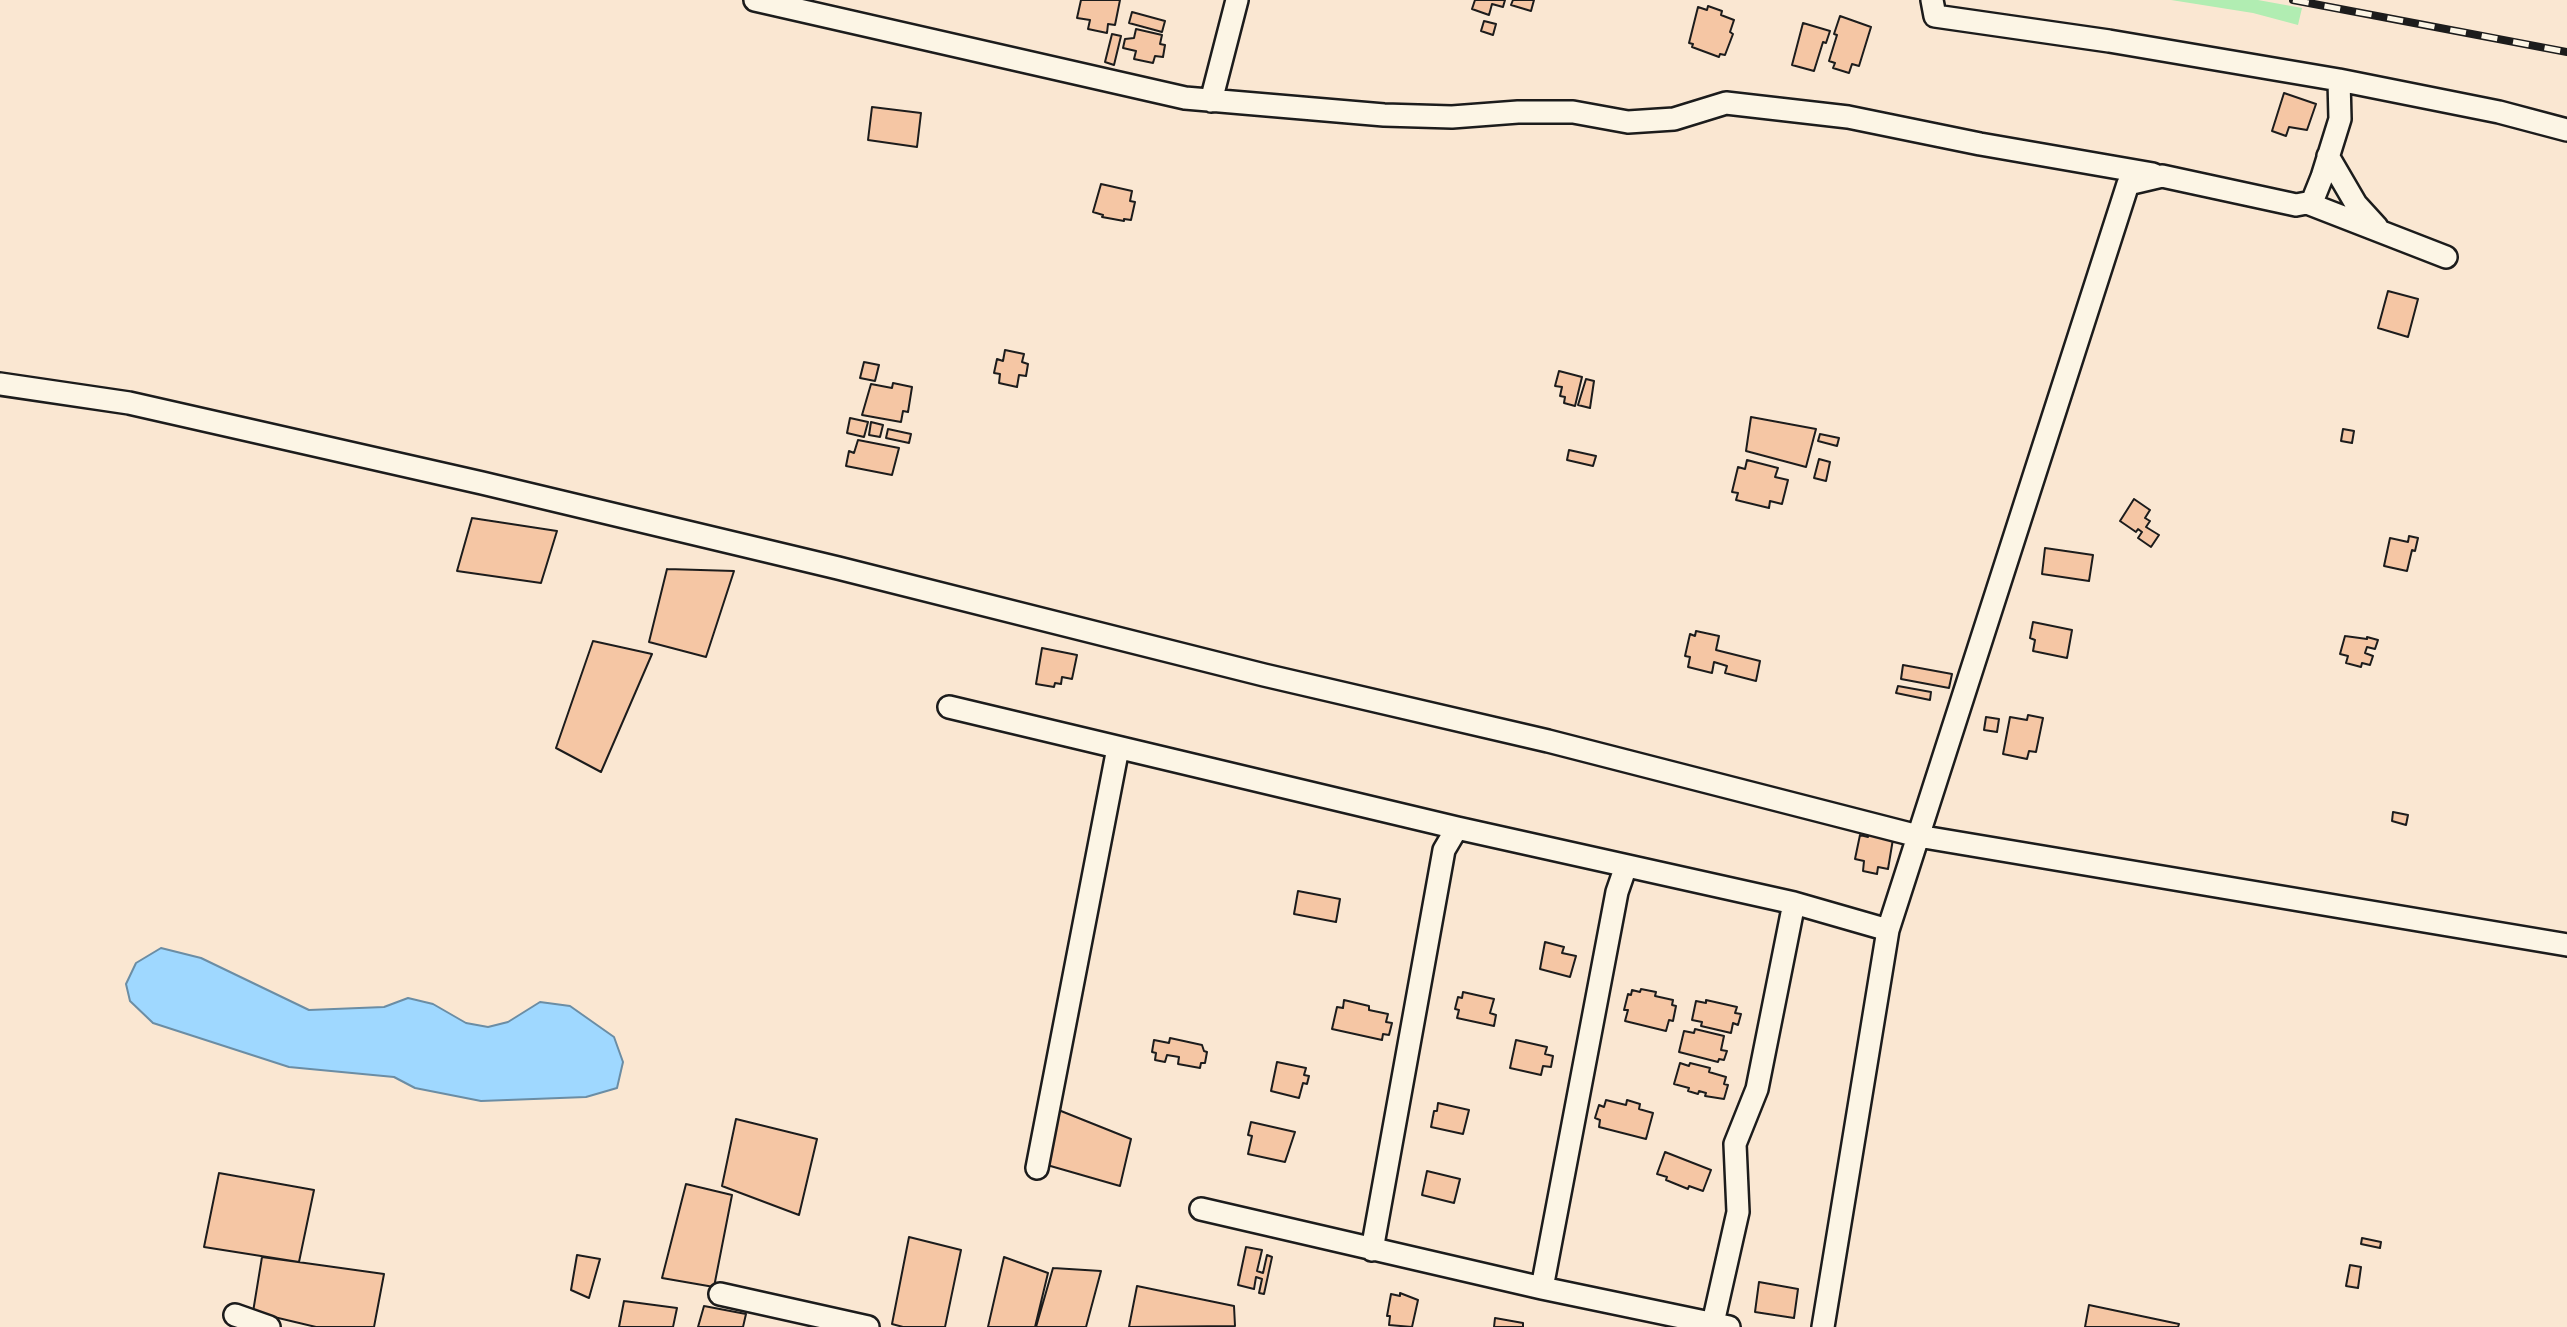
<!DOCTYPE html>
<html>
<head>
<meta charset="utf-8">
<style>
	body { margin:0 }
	canvas { display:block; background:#fae7d2 }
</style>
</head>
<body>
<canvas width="2567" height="1327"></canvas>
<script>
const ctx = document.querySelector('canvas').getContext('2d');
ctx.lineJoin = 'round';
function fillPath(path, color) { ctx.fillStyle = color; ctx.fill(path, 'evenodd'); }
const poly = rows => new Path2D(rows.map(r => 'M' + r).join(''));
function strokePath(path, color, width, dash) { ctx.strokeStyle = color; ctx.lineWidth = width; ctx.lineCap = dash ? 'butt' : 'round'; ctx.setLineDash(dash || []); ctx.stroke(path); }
fillPath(poly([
	[2171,0,2258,0,2302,8,2298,25,2253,13]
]), '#b1edb2');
const water = poly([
	[161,948,201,958,309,1010,384,1007,408,998,433,1004,466,1023,488,1027,508,1022,540,1002,570,1006,614,1037,623,1062,617,1088,586,1097,481,1101,415,1088,394,1077,289,1067,153,1023,130,1001,126,984,136,963,161,948]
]);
fillPath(water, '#9fd8ff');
strokePath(water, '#6b8da4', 2);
const building = poly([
	[1081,0,1120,0,1115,25,1108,24,1107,33,1088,29,1090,20,1077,18,1081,0],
	[1475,0,1505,0,1503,7,1492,4,1489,15,1472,9,1475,0],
	[1513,0,1534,0,1531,11,1511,5,1513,0],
	[1708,6,1722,11,1721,15,1734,20,1730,32,1733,34,1725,55,1720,54,1719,57,1692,47,1693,44,1689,43,1698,7,1707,10,1708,6],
	[1132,12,1165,21,1162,32,1129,23,1132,12],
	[1840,16,1871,27,1859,66,1852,64,1849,73,1833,68,1835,63,1829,61,1837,35,1834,34,1840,16],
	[1484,21,1496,24,1493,35,1481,31,1484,21],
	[1803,23,1830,31,1826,43,1823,42,1814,71,1792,65,1803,23],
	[1136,29,1162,35,1160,44,1165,45,1163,57,1155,56,1153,63,1134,59,1136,51,1123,48,1125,39,1134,38,1136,29],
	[1112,34,1121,36,1114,65,1105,62,1112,34],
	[2284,93,2316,104,2307,130,2289,127,2286,136,2272,131,2284,93],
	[872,107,921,113,917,147,868,140,872,107],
	[1101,184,1132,191,1130,201,1135,202,1131,220,1124,219,1124,221,1102,217,1103,215,1093,212,1101,184],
	[2388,291,2418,299,2408,337,2378,328,2388,291],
	[1005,350,1024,354,1022,362,1028,364,1026,376,1019,375,1017,387,999,383,1000,374,994,373,997,359,1003,361,1005,350],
	[864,362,879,365,875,381,860,378,864,362],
	[1559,371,1582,377,1575,406,1564,403,1565,397,1560,396,1562,387,1555,386,1559,371],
	[1586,379,1594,381,1590,408,1578,405,1586,379],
	[893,383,912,387,908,412,903,411,901,422,862,415,871,384,892,388,893,383],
	[1751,417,1816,429,1806,467,1746,451,1751,417],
	[850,418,868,422,864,437,847,433,850,418],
	[871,422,883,425,880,437,869,435,871,422],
	[888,429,911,434,909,443,886,438,888,429],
	[2343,429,2354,431,2352,443,2341,441,2343,429],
	[1820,434,1839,438,1837,446,1818,441,1820,434],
	[858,440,899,448,892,475,846,466,849,451,854,453,858,440],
	[1569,450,1596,456,1593,466,1567,460,1569,450],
	[1819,459,1830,462,1826,481,1814,478,1819,459],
	[1747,460,1778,468,1775,477,1788,480,1782,504,1770,501,1769,508,1736,500,1738,493,1732,492,1738,467,1745,469,1747,460],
	[2134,499,2150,510,2145,518,2150,521,2146,527,2159,535,2151,547,2138,538,2142,532,2138,529,2136,532,2120,521,2134,499],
	[472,518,557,531,541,583,457,571,472,518],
	[2409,536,2418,538,2415,551,2412,550,2407,571,2384,566,2390,538,2408,542,2409,536],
	[2045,548,2093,555,2089,581,2042,574,2045,548],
	[667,569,734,571,706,657,649,642,667,569],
	[2033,622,2072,630,2067,658,2033,651,2035,640,2030,638,2033,622],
	[1696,631,1719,636,1716,650,1760,661,1756,681,1725,673,1727,666,1714,662,1712,673,1688,667,1690,657,1685,656,1690,634,1695,636,1696,631],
	[2345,636,2367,639,2367,637,2378,640,2375,649,2367,647,2365,653,2373,656,2370,665,2362,663,2361,667,2346,663,2348,656,2340,654,2345,636],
	[593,641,652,654,601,772,556,748,593,641],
	[1042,648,1077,655,1072,679,1062,677,1061,684,1055,683,1054,687,1036,684,1042,648],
	[1903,665,1952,674,1949,688,1901,679,1903,665],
	[1898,686,1931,692,1930,700,1896,693,1898,686],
	[2028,715,2043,718,2036,752,2029,751,2027,759,2003,754,2010,717,2027,720,2028,715],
	[1986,717,1999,719,1997,732,1984,730,1986,717],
	[2393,812,2408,815,2406,825,2392,821,2393,812],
	[1869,833,1893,839,1888,869,1878,867,1877,874,1863,871,1864,861,1855,859,1860,835,1868,837,1869,833],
	[1298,891,1340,899,1336,922,1294,914,1298,891],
	[1545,942,1564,947,1562,953,1576,956,1570,977,1540,969,1545,942],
	[1641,989,1656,992,1655,996,1673,1000,1672,1005,1676,1006,1673,1021,1669,1020,1666,1031,1625,1021,1628,1010,1624,1010,1628,994,1631,995,1632,990,1640,992,1641,989],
	[1463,992,1494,999,1490,1013,1496,1015,1494,1026,1457,1018,1459,1010,1455,1009,1458,997,1462,998,1463,992],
	[1344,1000,1369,1006,1369,1010,1388,1014,1386,1022,1392,1023,1389,1035,1383,1034,1382,1040,1332,1029,1337,1007,1343,1008,1344,1000],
	[1706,1000,1737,1007,1735,1013,1741,1014,1738,1025,1733,1023,1731,1033,1701,1026,1702,1022,1692,1020,1696,1001,1706,1003,1706,1000],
	[1695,1029,1724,1036,1721,1050,1727,1051,1724,1060,1719,1059,1718,1062,1679,1052,1684,1031,1694,1033,1695,1029],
	[1170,1038,1202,1045,1204,1051,1207,1052,1205,1063,1201,1063,1200,1068,1178,1064,1179,1057,1167,1055,1165,1062,1155,1060,1156,1053,1152,1052,1154,1040,1169,1043,1170,1038],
	[1516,1040,1547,1047,1545,1054,1553,1056,1551,1067,1543,1066,1541,1075,1510,1068,1516,1040],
	[1277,1062,1306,1068,1304,1075,1309,1076,1307,1084,1303,1083,1299,1098,1271,1091,1277,1062],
	[1680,1063,1689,1066,1690,1063,1710,1068,1709,1072,1726,1077,1724,1084,1728,1085,1724,1099,1705,1096,1706,1093,1699,1091,1698,1094,1688,1091,1689,1088,1674,1084,1680,1063],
	[1606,1100,1626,1105,1627,1100,1640,1104,1639,1109,1653,1113,1646,1139,1599,1127,1600,1120,1595,1118,1599,1105,1604,1107,1606,1100],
	[1438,1103,1469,1110,1463,1134,1431,1127,1434,1111,1437,1111,1438,1103],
	[1056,1109,1131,1139,1120,1186,1040,1163,1056,1109],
	[736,1119,817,1139,799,1215,722,1186,736,1119],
	[1251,1122,1295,1132,1285,1162,1248,1154,1252,1136,1248,1135,1251,1122],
	[1665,1152,1711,1170,1703,1191,1689,1186,1688,1189,1666,1180,1667,1177,1657,1174,1665,1152],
	[1427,1171,1460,1179,1454,1203,1422,1195,1427,1171],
	[219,1173,314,1190,299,1262,204,1247,219,1173],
	[686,1184,732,1195,714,1287,662,1278,686,1184],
	[909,1237,961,1250,945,1327,903,1327,892,1324,909,1237],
	[2362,1238,2381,1242,2380,1248,2361,1244,2362,1238],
	[1246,1247,1262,1250,1257,1271,1263,1273,1267,1255,1272,1257,1264,1294,1259,1293,1262,1279,1256,1277,1254,1289,1238,1285,1246,1247],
	[577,1255,600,1259,589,1298,571,1290,577,1255],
	[262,1257,384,1274,374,1327,316,1327,253,1312,262,1257],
	[1004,1257,1048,1273,1035,1327,988,1327,1004,1257],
	[2350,1265,2361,1267,2358,1288,2346,1286,2350,1265],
	[1053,1268,1101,1271,1086,1327,1036,1327,1053,1268],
	[1759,1282,1798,1289,1794,1318,1755,1312,1759,1282],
	[1137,1286,1234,1306,1235,1326,1129,1327,1137,1286],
	[1400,1293,1418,1300,1412,1327,1389,1325,1390,1316,1387,1316,1391,1294,1400,1296,1400,1293],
	[624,1301,677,1308,673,1327,619,1327,624,1301],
	[2089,1305,2179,1324,2178,1327,2085,1327,2089,1305],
	[704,1306,746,1314,743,1327,698,1327,704,1306],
	[1495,1318,1523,1323,1523,1327,1494,1327,1495,1318]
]);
fillPath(building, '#f5c6a4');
strokePath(building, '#1c1c1c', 2);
const minor = poly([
	[755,0,1185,98,1384,115,1452,117,1518,112,1573,112,1628,122,1674,119,1726,103,1848,117,1980,144,2153,174],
	[1932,0,1935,16,2109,41,2339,80,2499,112,2567,130],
	[1211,101,1237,0],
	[2328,156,2356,204,2377,227],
	[2307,203,2446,257],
	[0,384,129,403,482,483,838,568,1264,675,1548,741,1918,836,2567,945],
	[949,707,1457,828,1794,903,1888,930],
	[1037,1168,1118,748],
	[1201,1209,1542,1288,1729,1327],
	[1372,1250,1444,850,1457,828],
	[1542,1288,1617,892,1626,866],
	[720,1294,868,1327],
	[235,1315,269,1327],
	[1713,1323,1738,1212,1735,1144,1757,1089,1794,903],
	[1823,1327,1888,930,2128,184,2162,176,2296,205,2312,202,2322,177,2340,119,2339,80]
]);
strokePath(minor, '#1c1c1c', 26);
strokePath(minor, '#fcf5e5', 21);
const rail = poly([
	[2293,0,2567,52]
]);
strokePath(rail, '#1c1c1c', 8);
strokePath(rail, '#fcf5e5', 5, [16]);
</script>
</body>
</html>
